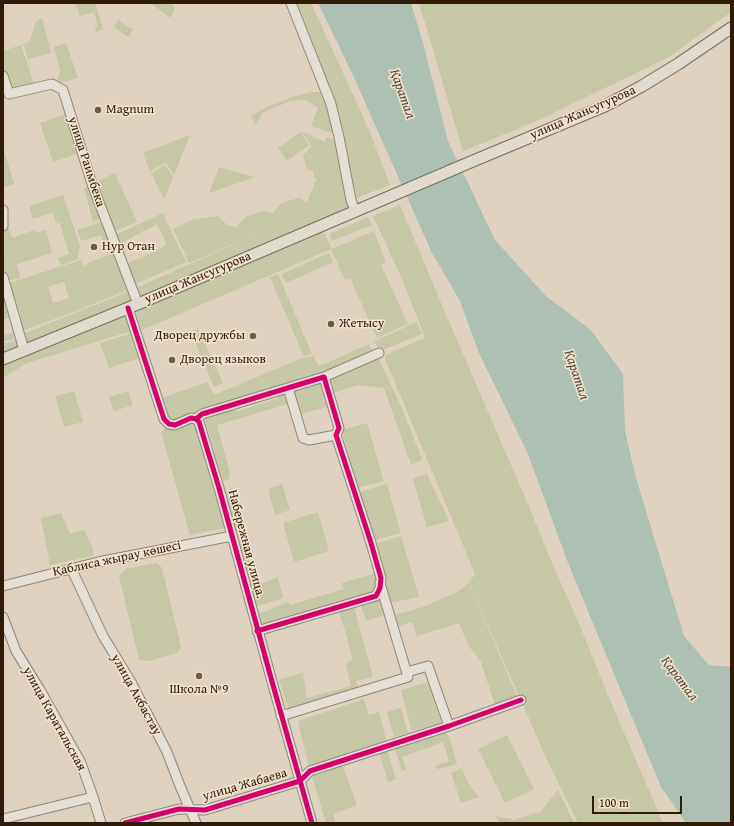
<!DOCTYPE html>
<html>
<head>
<meta charset="utf-8">
<style>
	body { margin:0 }
	#map { position:relative; width:734px; height:826px; overflow:hidden; background:#dfd2c0; font-family:"Gentium Book Plus",serif }
	canvas { display:block }
	.frame { position:absolute; inset:0; border:4px solid #2f1b08; pointer-events:none }
	.scale { position:absolute; left:592px; top:796px; width:90px; height:18px; box-sizing:border-box; border:2px solid #2f1b08; border-top:0; padding-left:5px; font-size:12px; line-height:14px; white-space:nowrap; color:#2f1b08; -webkit-text-stroke:3px #f3e3ce; paint-order:stroke }
</style>
</head>
<body>
<div id="map">
<canvas width="734" height="826"></canvas>
<div class="frame"></div>
<div class="scale">100 m</div>
</div>
<script>
const ctx = document.querySelector('canvas').getContext('2d');
ctx.lineJoin = 'round';
function fillPath(path, color) { ctx.fillStyle = color; ctx.fill(path, 'evenodd'); }
const poly = rows => new Path2D(rows.map(r => 'M' + r).join(''));
function strokePath(path, color, width, dash) { ctx.strokeStyle = color; ctx.lineWidth = width; ctx.lineCap = dash ? 'butt' : 'round'; ctx.setLineDash(dash || []); ctx.stroke(path); }
function label(font, color, halo, rows, align = 'center') {
  ctx.font = font + ' "Gentium Book Plus",serif'; ctx.lineWidth = 3; ctx.setLineDash([]); ctx.textBaseline = 'middle'; ctx.strokeStyle = halo; ctx.fillStyle = color; for (const [text, x, y, turn = 0] of rows) {
    ctx.save(); ctx.translate(x, y); ctx.rotate((+turn || 0) * Math.PI / 180); ctx.textAlign = isNaN(turn) ? turn : align; if (halo) ctx.strokeText(text, 0, 0); ctx.fillText(text, 0, 0); ctx.restore();
  }
}
fillPath(poly([
	[75,3,95,3,103,29,96,32,95,28,98,26,94,12,80,16],
	[150,3,169,3,175,7,171,18],
	[291,3,311,3,370,132,390,185,351,200,339,137],
	[419,3,731,3,731,12,669,57,537,121,463,151],
	[42,18,51,53,28,59,23,44,30,41,36,21],
	[119,20,133,30,128,37,114,27],
	[66,43,78,78,56,84,60,71,54,47],
	[21,45,34,84,10,92,3,69,3,51],
	[313,92,321,92,327,101,335,134,311,126,318,108,306,100,290,101,262,113,256,125,251,116,267,107,296,96],
	[66,114,79,153,53,162,40,123],
	[301,131,325,142,327,137,337,141,353,209,3,357,3,344,15,340,18,336,129,291,271,228,189,263,173,229,194,219,218,216,227,225,236,227,246,217,263,211,273,213,281,203,299,198,307,202,317,178,313,177,314,172,306,168,303,155,312,147],
	[300,132,309,145,287,161,278,148],
	[190,135,174,175,166,163,150,171,143,153],
	[3,147,14,184,3,188],
	[165,165,173,177,164,199,151,173],
	[219,167,255,177,209,193],
	[115,173,137,222,111,233,92,184],
	[90,187,102,219,93,221,84,189],
	[63,195,80,246,78,259,61,265,57,258,69,254,60,223,57,224,52,213,33,219,29,206],
	[400,205,444,310,527,502,552,563,580,626,607,693,663,823,578,823,548,762,478,603,469,581,475,575,473,569,385,359,385,356,387,354,425,338,403,281,373,216],
	[163,213,186,262,133,285,127,264,167,245,157,224,120,244,115,235],
	[5,217,12,238,34,230,35,233,46,230,52,253,17,264,20,278,6,281,4,268],
	[368,217,372,225,332,241,329,234],
	[104,221,117,251,108,254,101,235,81,241,77,230],
	[321,226,332,249,374,231,386,262,381,265,408,324,377,338,350,278,345,280,331,249,142,330,136,313,203,276],
	[118,252,132,288,66,315,19,332,13,339,3,342,3,336,18,330,5,284,22,279,81,260,84,267,90,262],
	[64,282,69,298,53,303,48,287],
	[329,253,333,262,286,283,282,274],
	[278,274,312,354,304,357,270,277],
	[3,298,9,318,4,319,3,313],
	[128,308,135,330,27,363,3,378,3,361],
	[417,322,422,334,380,351,374,341],
	[198,328,223,383,214,387,191,332],
	[132,333,140,358,109,368,100,343],
	[369,344,374,353,324,373,170,421,159,399,207,382,214,395,300,359,313,356,318,365,322,365],
	[377,356,401,406,422,459,411,465,384,388,359,385,332,393,328,379],
	[322,380,330,406,298,415,290,390],
	[74,391,83,422,64,427,55,396],
	[128,391,133,405,114,411,109,397],
	[281,391,284,392,287,395,288,404,217,425,230,473,229,479,223,481,204,417,232,408,238,411,277,399],
	[196,419,209,456,225,528,190,535,161,432,169,424],
	[367,423,384,481,357,488,342,430],
	[427,474,449,521,427,527,413,479],
	[282,484,290,510,275,515,268,489],
	[387,484,401,533,372,541,359,492],
	[233,487,254,581,248,582,223,493],
	[318,512,329,551,294,562,283,523],
	[61,513,70,534,84,530,93,549,93,556,50,565,41,518],
	[401,536,419,597,389,603,374,544],
	[157,563,162,568,181,647,177,653,149,661,139,660,119,576,126,569],
	[377,573,377,586,373,595,261,628,258,614,288,602,290,605,344,589,342,583],
	[278,577,283,598,255,607,250,588],
	[469,583,518,698,496,708,481,662,468,645,459,623,417,636,412,622,397,627,392,616,423,607,457,592],
	[381,595,386,615,366,621,360,602],
	[354,606,373,677,356,681,359,688,288,708,279,680,303,672,307,698,351,686,346,663,353,660,339,610],
	[429,682,441,723,412,731,401,690],
	[364,699,369,715,379,712,387,742,309,768,298,721],
	[401,708,408,733,394,737,387,712],
	[443,731,446,732,450,739,457,764,443,768,437,769,435,766,449,761,443,742,402,757,406,769,402,771,395,750,396,747],
	[507,735,534,789,505,803,478,749],
	[387,749,396,779,388,782,379,752],
	[342,764,357,805,333,814,335,823,326,823,311,773],
	[462,768,467,781,479,797,461,803,451,773],
	[558,790,574,823,499,823,496,816,514,820,541,811]
]), '#c6c7a6');
fillPath(poly([
	[318,3,411,3,423,43,448,141,495,240,546,296,591,330,623,374,625,431,636,478,684,636,709,665,731,667,731,823,686,823,661,787,568,563,528,454,479,353,460,301,431,251,352,73]
]), '#aec0b3');
const minor = poly([
	[291,3,331,104,339,137,351,200,355,211],
	[3,76,9,94,52,84,63,90,92,184,138,304],
	[3,210,3,226],
	[3,277,24,350],
	[128,308,164,419,169,424,175,425,191,418,196,419,199,422,219,488,271,678,312,823],
	[324,377,379,353],
	[288,388,303,438,309,440,336,435],
	[196,419,202,414,324,377,339,428,336,435,371,543,381,578,380,588,376,596,257,631],
	[71,568,103,636,131,682,167,752,180,786,196,823],
	[3,586,98,562,232,536],
	[3,617,16,651,40,690,81,763,93,797,101,823],
	[407,672,428,666,449,726],
	[281,716,408,677,380,583],
	[3,819,93,797],
	[125,823,179,809,205,810,300,781,310,771,449,726,521,700]
]);
const major = poly([
	[3,359,138,304,473,161,605,106,642,86,678,64,731,28]
]);
strokePath(minor, '#90877a', 11);
strokePath(major, '#776d62', 13);
strokePath(minor, '#e6dfd6', 9);
strokePath(major, '#e1dacf', 11);
strokePath(poly([
	[128,308,164,419,169,424,175,425,191,418,196,419,199,422,219,488,271,678,312,823],
	[196,419,202,414,324,377,339,428,336,435,371,543,381,578,380,588,376,596,257,631],
	[125,823,179,809,205,810,300,781,310,771,449,726,521,700]
]), '#d6006c', 5);
for (const [x, y, r, color] of [
	[98,110,4,"#6d5b48"],
	[94,247,4,"#6d5b48"],
	[331,324,4,"#6d5b48"],
	[253,336,4,"#6d5b48"],
	[172,360,4,"#6d5b48"],
	[199,676,4,"#6d5b48"]
]) { const dot = new Path2D(); dot.arc(x, y, r, 0, 2 * Math.PI); ctx.fillStyle = color; ctx.fill(dot); strokePath(dot, '#f3e3ce', 1.5); }
label('13px', '#2f1b08', '#f3e3ce', [
	["Magnum",106,110],
	["Нур Отан",102,247],
	["Жетысу",339,324],
	["Дворец дружбы",245,336,"right"],
	["Дворец языков",180,360],
	["Школа №9",199,690,"center"]
], 'left');
label('13px', '#2f1b08', '#f3e3ce', [
	["улица Жансугурова",583,113,-24],
	["улица Раимбека",86,162,72],
	["улица Жансугурова",198,278,-23],
	["Набережная улица.",246,544,75],
	["Қаблиса жырау көшесі",117,559,-12],
	["улица Акбастау",136,695,61],
	["улица Каратальская",54,719,61],
	["улица Жабаева",245,785,-16]
]);
label('italic 14px', '#4f4a3a', '#f3e3ce', [
	["Қаратал",402,94,70],
	["Қаратал",576,375,71],
	["Қаратал",679,679,53]
]);
</script>
</body>
</html>
